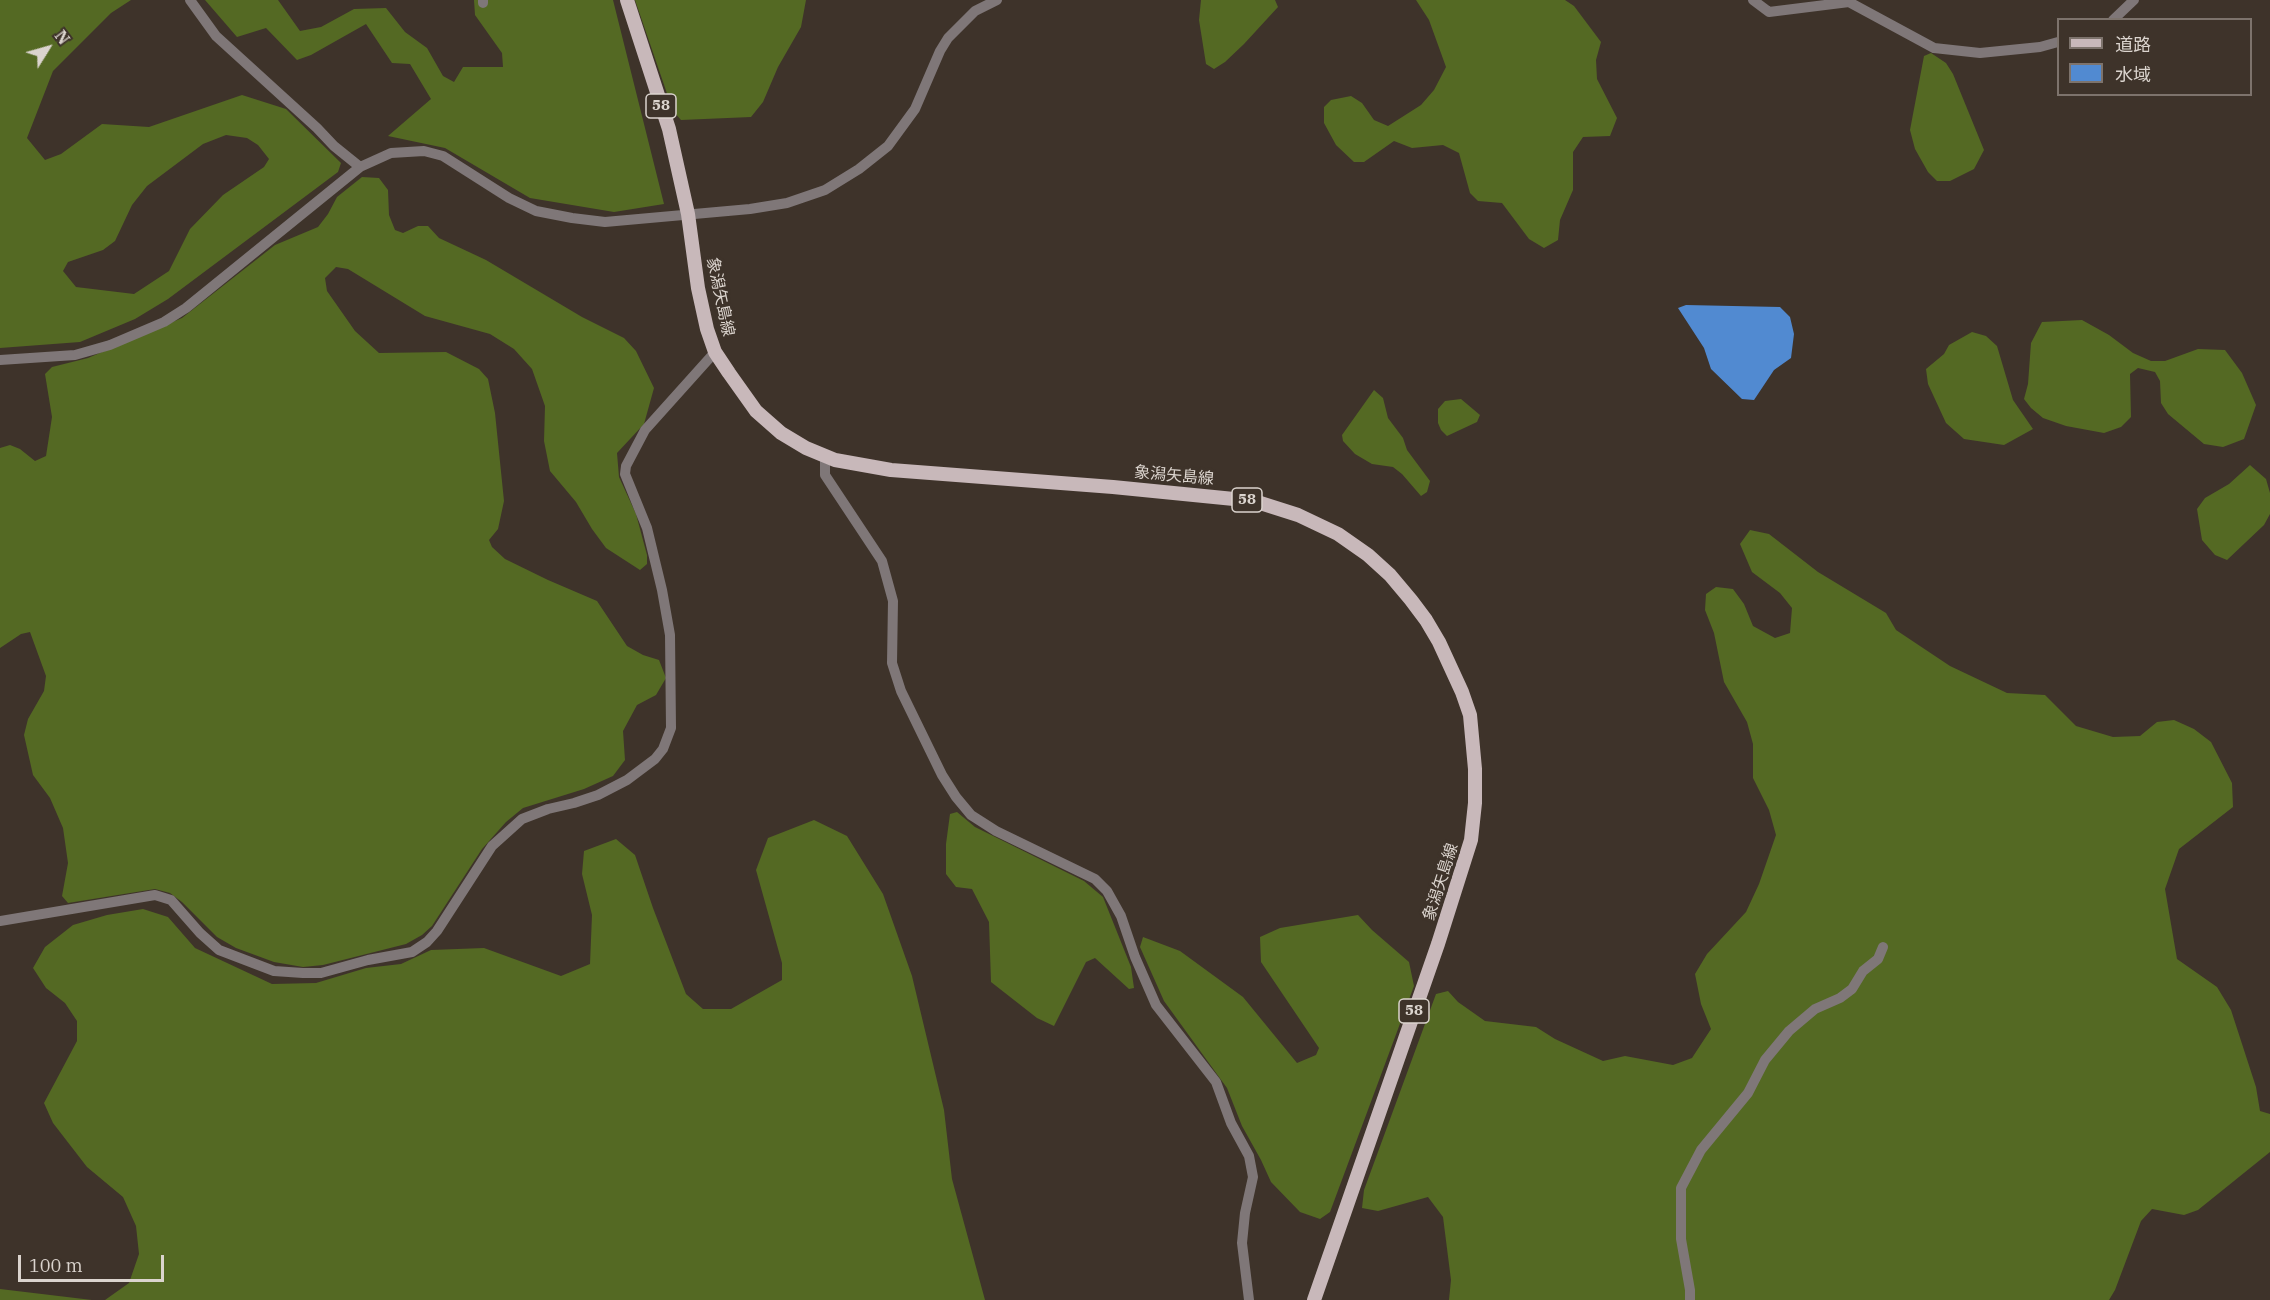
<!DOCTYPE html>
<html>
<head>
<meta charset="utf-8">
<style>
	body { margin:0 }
	#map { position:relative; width:2270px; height:1300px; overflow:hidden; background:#3e332a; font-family:"IBM Plex Serif","Noto Sans JP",serif }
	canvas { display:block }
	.legend { position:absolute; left:2057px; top:18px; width:195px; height:78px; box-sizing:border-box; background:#3e332a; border:2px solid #7d736c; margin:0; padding:8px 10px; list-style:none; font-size:18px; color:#dbd4ce }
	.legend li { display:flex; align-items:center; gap:12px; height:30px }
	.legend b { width:30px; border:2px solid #7d736c }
	.north { position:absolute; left:18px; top:18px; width:60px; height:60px; -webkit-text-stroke:4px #3e332a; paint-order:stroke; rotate:53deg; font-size:16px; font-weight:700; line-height:24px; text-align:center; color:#dbd4ce }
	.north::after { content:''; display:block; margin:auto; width:21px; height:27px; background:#dbd4ce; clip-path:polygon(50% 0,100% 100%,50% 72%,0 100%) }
	.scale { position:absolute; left:18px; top:1255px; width:146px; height:27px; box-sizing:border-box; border:3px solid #dbd4ce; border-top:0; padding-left:8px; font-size:18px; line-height:21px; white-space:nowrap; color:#dbd4ce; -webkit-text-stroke:4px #3e332a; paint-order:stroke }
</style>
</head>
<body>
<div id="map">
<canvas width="2270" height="1300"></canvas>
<ul class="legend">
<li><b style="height:8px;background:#c8b8ba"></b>道路</li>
<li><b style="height:16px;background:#518ad1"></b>水域</li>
</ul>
<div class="north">N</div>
<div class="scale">100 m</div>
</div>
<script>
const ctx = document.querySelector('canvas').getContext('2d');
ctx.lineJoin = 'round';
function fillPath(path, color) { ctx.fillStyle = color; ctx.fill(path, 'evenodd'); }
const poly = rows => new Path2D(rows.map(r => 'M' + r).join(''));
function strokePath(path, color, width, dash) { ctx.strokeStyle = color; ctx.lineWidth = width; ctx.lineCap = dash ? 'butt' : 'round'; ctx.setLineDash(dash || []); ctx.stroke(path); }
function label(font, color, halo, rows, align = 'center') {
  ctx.font = font + ' "IBM Plex Serif","Noto Sans JP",serif'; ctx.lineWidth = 6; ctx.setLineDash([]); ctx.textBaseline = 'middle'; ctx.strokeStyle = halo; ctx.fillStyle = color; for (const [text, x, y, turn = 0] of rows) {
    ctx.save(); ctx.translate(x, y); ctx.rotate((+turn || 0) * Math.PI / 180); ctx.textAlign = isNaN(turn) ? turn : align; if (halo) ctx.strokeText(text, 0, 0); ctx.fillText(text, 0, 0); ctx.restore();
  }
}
fillPath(poly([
	[0,0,131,0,111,13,53,71,27,138,45,160,61,154,102,124,149,127,242,95,286,109,341,163,338,172,168,299,135,319,80,342,0,348],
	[226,135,247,138,258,145,269,159,264,167,223,195,190,229,169,271,134,294,76,287,63,271,68,262,103,250,115,241,132,205,147,186,203,144],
	[205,0,278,0,300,31,321,27,354,9,386,8,405,32,427,48,443,76,454,82,463,67,503,67,502,53,475,15,474,0,613,0,664,204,614,212,530,198,445,148,388,136,431,99,410,64,392,63,366,24,311,55,297,60,266,28,237,37],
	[635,0,806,0,801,27,778,67,763,102,751,117,681,120,673,111],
	[1201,0,1275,0,1278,7,1244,44,1225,62,1214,69,1206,64,1199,20],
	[1416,0,1565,0,1574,6,1601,42,1596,60,1597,79,1617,118,1610,136,1583,137,1573,152,1573,190,1560,220,1558,240,1544,248,1529,239,1502,203,1478,201,1470,193,1459,153,1443,145,1412,148,1394,141,1364,162,1354,162,1336,145,1324,123,1324,107,1331,100,1351,96,1362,103,1374,120,1388,126,1421,105,1434,90,1446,67,1429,20],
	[1931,53,1946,63,1953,74,1984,150,1974,169,1950,181,1937,181,1928,172,1915,149,1910,130,1924,56],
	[362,177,379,178,388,190,389,215,395,230,403,233,418,226,428,226,439,238,486,260,582,317,624,338,636,351,654,388,644,424,617,453,619,477,636,514,647,555,647,564,640,570,606,548,592,529,576,502,550,471,544,441,545,406,532,369,514,349,490,334,425,316,348,269,336,267,325,278,327,291,355,331,379,353,446,352,479,369,488,379,495,413,504,501,498,529,489,540,492,547,505,559,548,580,597,601,627,646,643,655,659,660,666,678,656,695,637,705,623,731,625,760,613,776,584,789,523,808,506,822,482,849,432,926,422,935,406,944,323,965,303,967,274,962,236,948,217,937,182,902,170,893,155,889,68,903,62,896,68,863,63,828,50,798,33,775,24,735,28,719,44,691,46,676,30,632,21,634,0,648,0,448,10,445,20,449,35,461,46,456,52,417,45,374,52,367,88,358,182,318,275,245,318,227,328,214,337,197],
	[2082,320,2109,335,2133,353,2151,361,2165,361,2198,349,2225,350,2242,373,2256,405,2244,439,2223,447,2204,444,2168,414,2161,403,2160,381,2155,372,2138,368,2130,374,2131,417,2121,427,2104,433,2066,426,2043,418,2031,408,2024,399,2028,384,2031,343,2042,322],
	[1972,332,1986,336,1997,346,2013,400,2033,429,2004,445,1964,439,1946,423,1928,384,1926,369,1944,354,1949,345],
	[1374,390,1383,398,1388,418,1403,438,1407,450,1430,481,1427,492,1421,496,1402,474,1393,467,1372,464,1355,454,1343,441,1342,435],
	[1461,399,1480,415,1477,422,1447,436,1441,430,1438,423,1438,409,1445,401],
	[2250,465,2266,479,2270,493,2270,514,2264,525,2227,560,2215,555,2202,540,2197,509,2205,498,2229,484],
	[1750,530,1769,534,1818,572,1886,613,1896,630,1950,666,2007,693,2045,695,2076,726,2113,737,2140,736,2157,722,2174,720,2194,729,2211,742,2232,783,2233,807,2179,849,2165,889,2177,959,2217,987,2231,1010,2256,1087,2260,1111,2270,1114,2270,1152,2198,1210,2184,1215,2152,1209,2141,1221,2115,1290,2109,1300,1449,1300,1451,1280,1443,1217,1428,1197,1378,1211,1362,1208,1364,1190,1436,994,1448,991,1458,1002,1485,1021,1536,1027,1555,1039,1603,1061,1625,1056,1673,1065,1692,1058,1711,1029,1701,1004,1695,974,1707,954,1746,912,1759,884,1776,835,1769,810,1753,778,1753,744,1747,722,1724,682,1714,633,1705,610,1706,594,1716,587,1733,589,1744,604,1753,626,1775,638,1790,633,1792,608,1780,593,1752,572,1740,544],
	[957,812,975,827,1084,881,1103,897,1131,967,1134,988,1129,989,1095,958,1086,962,1054,1026,1037,1018,991,982,989,922,972,889,956,887,946,874,946,844,950,814],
	[814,820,847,836,883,894,912,976,944,1110,952,1179,985,1300,105,1300,129,1283,139,1254,136,1226,123,1197,87,1167,53,1123,44,1103,77,1041,77,1021,65,1003,46,988,33,968,45,947,73,925,107,915,143,909,168,917,195,948,272,984,316,983,366,968,401,964,431,950,484,948,561,976,590,964,592,915,582,874,584,851,616,839,635,855,653,908,686,994,703,1009,731,1009,782,980,782,963,756,870,768,838],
	[1358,915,1372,930,1409,962,1414,986,1330,1212,1320,1219,1300,1212,1271,1182,1261,1160,1242,1126,1227,1088,1164,1001,1140,947,1143,937,1180,951,1243,997,1297,1063,1316,1055,1319,1048,1261,962,1260,937,1280,928],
	[0,1289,92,1300,0,1300]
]), '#546923');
fillPath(poly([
	[1686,305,1780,307,1790,317,1794,334,1791,358,1774,370,1754,400,1742,399,1711,369,1704,348,1678,308]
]), '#518ad1');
strokePath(poly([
	[190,0,216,36,317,128,334,146,360,167],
	[1753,0,1769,12,1849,2,1934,48,1980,53,2040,47,2058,42],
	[483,3,483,0],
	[2113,20,2134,0],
	[0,360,75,355,110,345,164,322,186,308,360,167,391,153,424,151,443,156,509,198,536,211,572,218,605,222,750,209,787,203,825,190,859,169,888,146,915,109,940,51,948,38,975,11,997,0],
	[825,456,825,475,882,561,893,601,892,663,901,691,942,775,956,797,971,815,996,831,1095,879,1107,891,1121,916,1135,957,1156,1005,1216,1082,1231,1123,1249,1156,1253,1177,1245,1213,1242,1243,1249,1300],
	[0,921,155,895,171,900,200,933,219,950,274,971,303,973,321,973,368,960,412,952,427,942,437,931,492,846,522,819,548,809,574,803,598,795,627,780,655,759,663,749,671,728,670,635,662,590,647,528,625,474,626,466,645,430,715,352],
	[1690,1300,1690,1290,1681,1239,1681,1188,1701,1150,1748,1093,1765,1060,1789,1031,1815,1009,1840,998,1852,989,1863,971,1878,959,1883,947]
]), '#7f7778', 10);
strokePath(poly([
	[627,0,669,129,688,214,698,288,707,329,715,352,729,373,756,411,781,433,806,448,835,460,891,470,1113,487,1254,501,1298,515,1338,534,1368,555,1390,575,1411,600,1426,620,1439,642,1462,692,1470,715,1475,769,1475,803,1471,840,1438,944,1314,1300]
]), '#c8b8ba', 14);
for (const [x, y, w] of [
	[661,106,30],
	[1247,500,30],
	[1414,1011,30]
]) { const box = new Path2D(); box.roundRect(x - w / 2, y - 12, w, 24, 4.5); ctx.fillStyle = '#3e332a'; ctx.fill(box); strokePath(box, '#dbd4ce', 1.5); }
label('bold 15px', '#dbd4ce', null, [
	["58",661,106],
	["58",1247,500],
	["58",1414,1011]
]);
label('16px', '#dbd4ce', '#3e332a', [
	["象潟矢島線",720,297,78],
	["象潟矢島線",1174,476,5],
	["象潟矢島線",1441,882,-72]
]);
</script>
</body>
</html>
